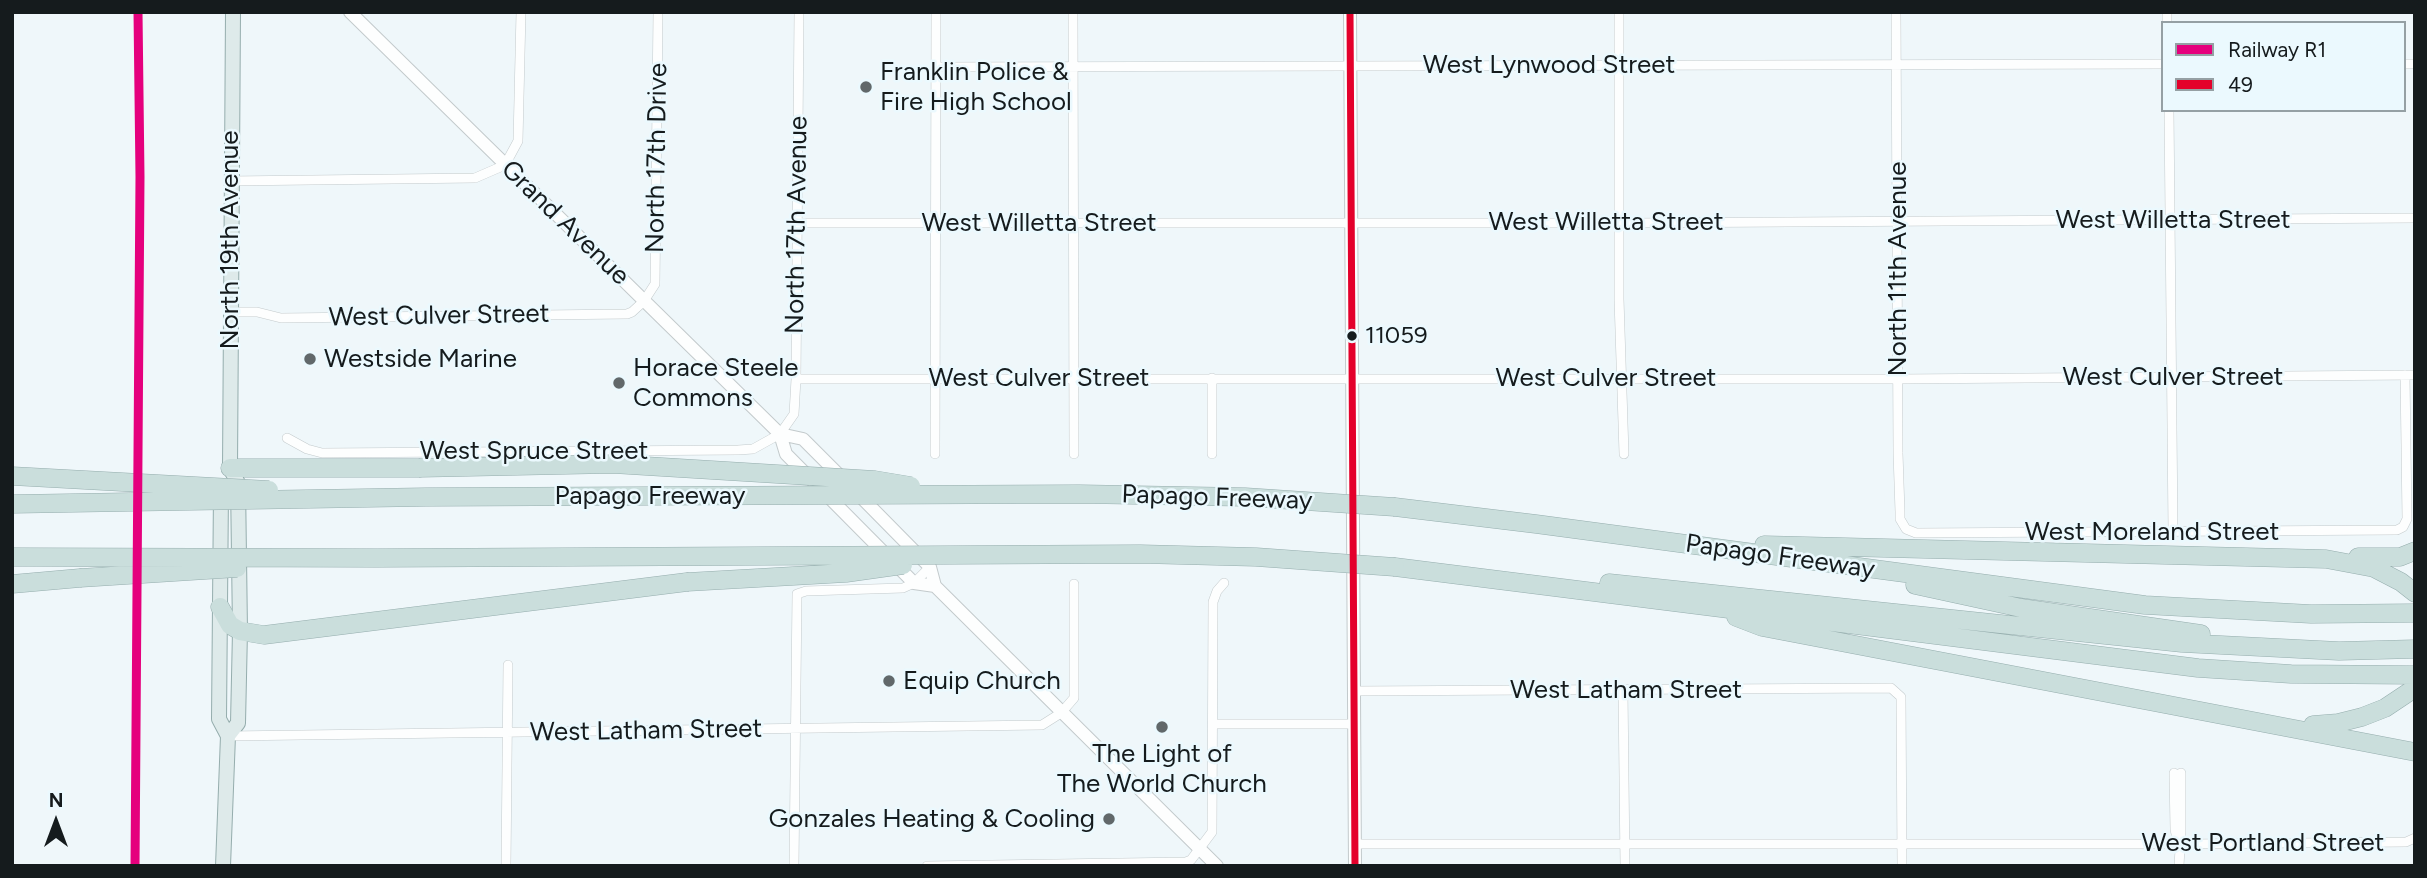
<!DOCTYPE html>
<html>
<head>
<meta charset="utf-8">
<style>
	body { margin:0 }
	#map { position:relative; width:2427px; height:878px; overflow:hidden; background:#eff7fa; font-family:Figtree,sans-serif }
	canvas { display:block }
	.frame { position:absolute; inset:0; border:14px solid #151b1d; pointer-events:none }
	.legend { position:absolute; left:2161px; top:21px; width:245px; height:91px; box-sizing:border-box; background:#ebf9fe; border:2px solid #95a0a4; margin:0; padding:9px 12px; list-style:none; font-size:21px; color:#151b1d }
	.legend li { display:flex; align-items:center; gap:14px; height:35px }
	.legend b { width:35px; border:2px solid #95a0a4 }
	.north { position:absolute; left:21px; top:787px; width:70px; height:70px; -webkit-text-stroke:5px #ebf9fe; paint-order:stroke; rotate:0deg; font-size:19px; font-weight:700; line-height:28px; text-align:center; color:#151b1d }
	.north::after { content:''; display:block; margin:auto; width:24px; height:32px; background:#151b1d; clip-path:polygon(50% 0,100% 100%,50% 72%,0 100%) }
</style>
</head>
<body>
<div id="map">
<canvas width="2427" height="878"></canvas>
<div class="frame"></div>
<ul class="legend">
<li><b style="height:9px;background:#e5007d"></b>Railway R1</li>
<li><b style="height:9px;background:#e4002b"></b>49</li>
</ul>
<div class="north">N</div>
</div>
<script>
const ctx = document.querySelector('canvas').getContext('2d');
ctx.lineJoin = 'round';
const poly = rows => new Path2D(rows.map(r => 'M' + r).join(''));
function strokePath(path, color, width, dash) { ctx.strokeStyle = color; ctx.lineWidth = width; ctx.lineCap = dash ? 'butt' : 'round'; ctx.setLineDash(dash || []); ctx.stroke(path); }
function label(font, color, halo, rows, align = 'center') {
  ctx.font = font + ' Figtree,sans-serif'; ctx.lineWidth = 5; ctx.setLineDash([]); ctx.textBaseline = 'middle'; ctx.strokeStyle = halo; ctx.fillStyle = color; for (const [text, x, y, turn = 0] of rows) {
    ctx.save(); ctx.translate(x, y); ctx.rotate((+turn || 0) * Math.PI / 180); ctx.textAlign = isNaN(turn) ? turn : align; if (halo) ctx.strokeText(text, 0, 0); ctx.fillText(text, 0, 0); ctx.restore();
  }
}
const street = poly([
	[1073,12,1074,454],
	[1619,12,1619,299,1624,454],
	[1896,12,1898,453,1900,512,1900,519,1906,529,1916,533,2397,530,2403,527,2407,519,2405,375],
	[2167,12,2167,23],
	[2404,64,2415,64],
	[936,67,2163,64],
	[2169,110,2173,532],
	[230,181,475,178,505,165,518,141,521,12],
	[797,223,1632,223,2415,218],
	[230,312,257,312,281,318,627,314,632,312,644,301,655,284,658,12],
	[796,379,1898,379,2415,375],
	[287,438,307,449,322,453,738,450,753,449,780,434,794,414,796,379,799,12],
	[935,454,936,12],
	[1212,454,1212,378],
	[1623,690,1625,866],
	[1353,691,1891,688,1901,697,1902,866],
	[1213,724,1353,724],
	[228,736,1042,725,1061,713,1074,698,1074,584],
	[2174,773,2175,829,2177,839],
	[1355,844,2188,844,2406,842,2415,838],
	[506,866,508,665],
	[794,866,797,594,806,591,903,588,914,583,930,567],
	[927,866,1186,862,1191,860,1212,832,1213,602,1217,591,1224,583],
	[2179,866,2181,831,2181,773]
]);
const secondary = poly([
	[350,12,780,434,786,454,914,583,935,586],
	[1350,12,1355,866],
	[780,434,803,439,844,480],
	[857,493,930,567,935,586,1217,866]
]);
const primary = poly([
	[221,491,219,719,228,736,223,866],
	[228,736,238,723,240,631,238,483,230,468,233,12]
]);
const highway = poly([
	[230,468,419,468],
	[1395,507,1536,524,2145,605,2311,614,2415,613],
	[1764,545,2326,559,2374,568,2401,582,2415,593],
	[2358,557,2400,557,2415,551],
	[1395,567,2198,668,2291,674,2415,675],
	[1609,583,2182,643,2339,651,2415,649],
	[12,584,80,578],
	[1915,585,2021,608,2201,634],
	[220,607,230,625,240,631,264,635,687,582],
	[1736,617,1762,627,2415,752],
	[2313,725,2338,723,2362,717,2385,708,2415,688]
]);
strokePath(street, '#c3cacc', 10);
strokePath(secondary, '#c3cacc', 14);
strokePath(primary, '#95adad', 16);
strokePath(highway, '#95adad', 19);
strokePath(street, '#fdfefe', 9);
strokePath(secondary, '#fdfefe', 12);
strokePath(primary, '#deeaea', 14);
strokePath(highway, '#cadedc', 18);
const highwayBridge = poly([
	[419,468,613,464,875,480,911,486],
	[12,476,269,490],
	[12,504,426,497,1079,494,1245,497,1395,507],
	[12,557,377,558,1140,554,1256,557,1395,567],
	[80,578,237,568],
	[687,582,846,573,903,565]
]);
strokePath(highwayBridge, '#95adad', 19, []);
strokePath(highwayBridge, '#cadedc', 18);
strokePath(poly([
	[1350,12,1355,866]
]), '#e4002b', 7);
strokePath(poly([
	[135,866,140,177,138,12]
]), '#e5007d', 9);
for (const [x, y, r, color] of [
	[866,87,7,"#61686a"],
	[1352,336,6,"#151b1d"],
	[310,359,7,"#61686a"],
	[619,383,7,"#61686a"],
	[889,681,7,"#61686a"],
	[1162,727,7,"#61686a"],
	[1109,819,7,"#61686a"]
]) { const dot = new Path2D(); dot.arc(x, y, r, 0, 2 * Math.PI); ctx.fillStyle = color; ctx.fill(dot); strokePath(dot, '#ebf9fe', 2.5); }
label('24px', '#151b1d', '#ebf9fe', [
	["11059",1365,336]
], 'left');
label('26px', '#151b1d', '#ebf9fe', [
	["West Lynwood Street",1549,65],
	["North 17th Drive",657,158,-89],
	["West Willetta Street",2173,220],
	["West Willetta Street",1606,222],
	["Grand Avenue",565,223,44],
	["West Willetta Street",1039,223],
	["North 17th Avenue",797,225,-89],
	["North 19th Avenue",230,240,-90],
	["North 11th Avenue",1898,269,-90],
	["West Culver Street",439,316,-1],
	["West Culver Street",2173,377],
	["West Culver Street",1039,378],
	["West Culver Street",1606,378],
	["West Spruce Street",534,451],
	["Papago Freeway",650,496],
	["Papago Freeway",1217,498,2],
	["West Moreland Street",2152,532],
	["Papago Freeway",1780,557,8],
	["West Latham Street",1626,690],
	["West Latham Street",646,731,-1],
	["West Portland Street",2263,843]
]);
label('26px', '#151b1d', '#ebf9fe', [
	["Franklin Police &",880,72],
	["Fire High School",880,102],
	["Westside Marine",324,359],
	["Horace Steele",633,368],
	["Commons",633,398],
	["Equip Church",903,681],
	["The Light of",1162,754,"center"],
	["The World Church",1162,784,"center"],
	["Gonzales Heating & Cooling",1095,819,"right"]
], 'left');
</script>
</body>
</html>
